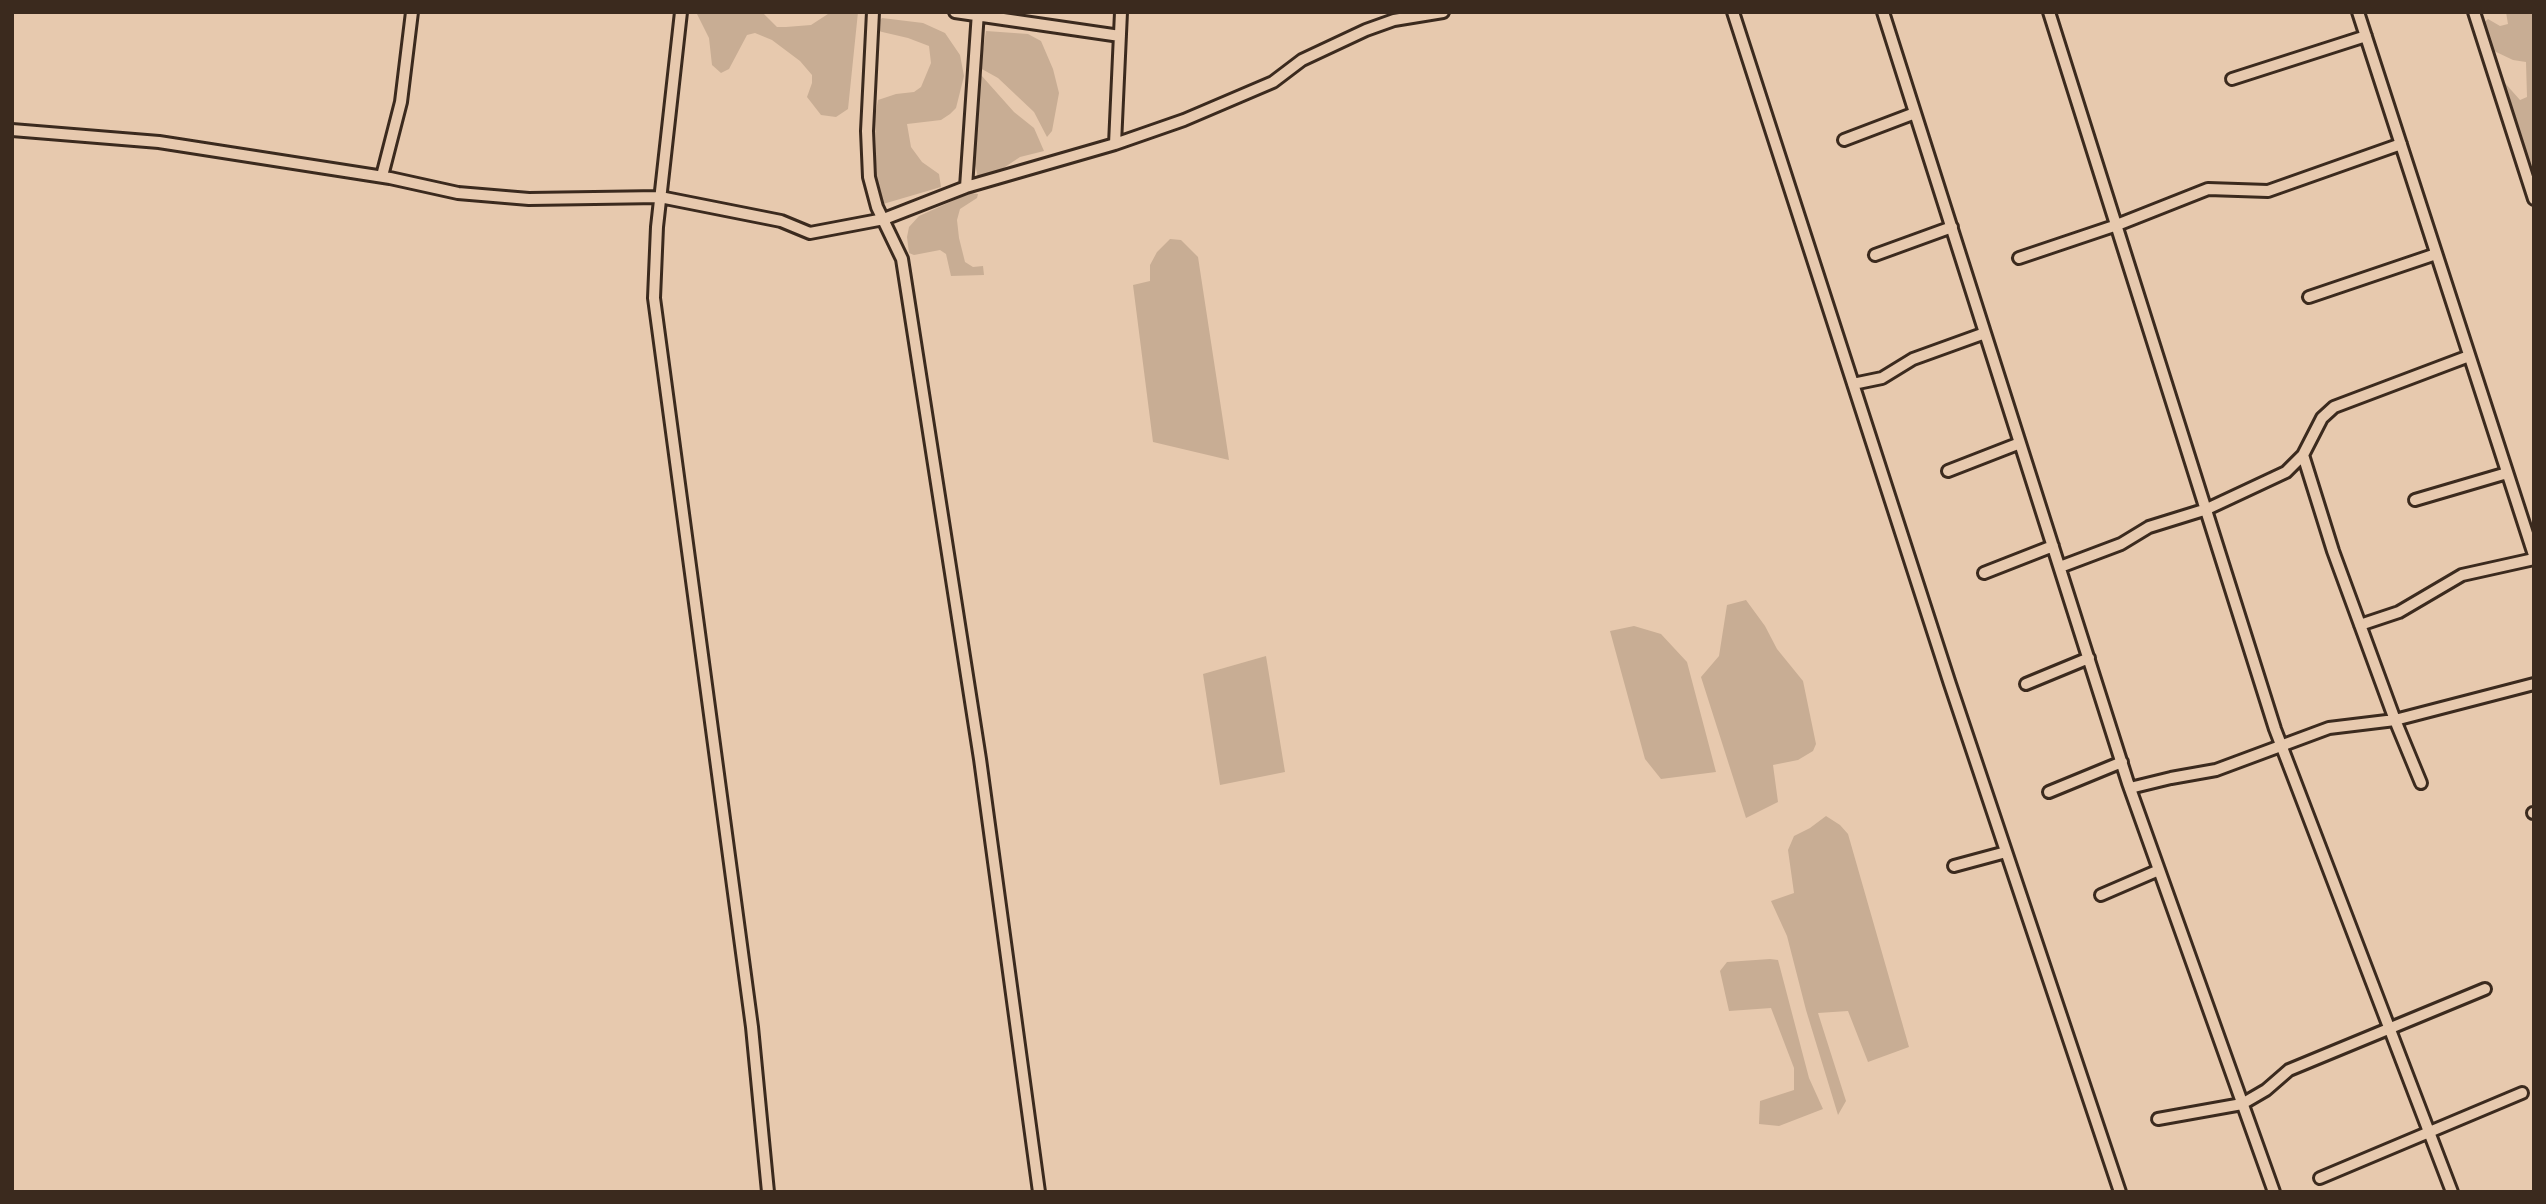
<!DOCTYPE html>
<html>
<head>
<meta charset="utf-8">
<style>
	body { margin:0 }
	#map { position:relative; width:2546px; height:1204px; overflow:hidden; background:#e7c9ae; font-family:"Comic Neue",sans-serif }
	canvas { display:block }
	.frame { position:absolute; inset:0; border:14px solid #3b2a1e; pointer-events:none }
</style>
</head>
<body>
<div id="map">
<canvas width="2546" height="1204"></canvas>
<div class="frame"></div>
</div>
<script>
const ctx = document.querySelector('canvas').getContext('2d');
ctx.lineJoin = 'round';
function fillPath(path, color) { ctx.fillStyle = color; ctx.fill(path, 'evenodd'); }
const poly = rows => new Path2D(rows.map(r => 'M' + r).join(''));
function strokePath(path, color, width, dash) { ctx.strokeStyle = color; ctx.lineWidth = width; ctx.lineCap = dash ? 'butt' : 'round'; ctx.setLineDash(dash || []); ctx.stroke(path); }
fillPath(poly([
	[696,12,762,12,777,27,786,27,811,25,831,12,858,12,848,109,836,117,821,115,807,97,812,83,812,75,800,61,772,40,755,33,747,35,729,69,721,73,712,65,709,38],
	[2506,12,2534,12,2534,192,2504,82,2520,100,2527,97,2526,62,2513,60,2492,50,2481,25,2488,19,2500,26,2508,24],
	[882,18,923,23,945,33,960,55,964,76,956,108,950,114,941,120,907,124,911,147,922,162,939,174,941,187,883,204,878,190,876,164,875,117,878,100,896,94,914,92,921,87,931,63,929,46,908,38,878,31,878,22],
	[986,31,1028,34,1041,41,1053,69,1059,93,1052,131,1047,137,1034,112,998,78,980,68],
	[981,75,1014,112,1034,128,1044,151,1020,157,999,171,978,178,974,159],
	[970,193,978,194,977,198,960,209,957,220,959,238,965,262,973,267,983,266,984,275,951,276,946,254,940,250,914,255,909,253,907,237,909,227,919,216],
	[1170,239,1181,240,1198,257,1229,460,1153,442,1133,285,1150,281,1150,265,1157,252],
	[1746,600,1765,626,1777,649,1803,681,1816,744,1813,751,1798,760,1773,765,1778,802,1746,818,1701,677,1719,656,1727,605],
	[1634,626,1661,634,1687,662,1716,772,1661,779,1645,759,1610,631],
	[1266,656,1285,772,1220,785,1203,674],
	[1826,816,1840,825,1848,834,1909,1047,1868,1062,1848,1011,1818,1013,1846,1101,1838,1115,1806,1010,1787,936,1771,901,1794,893,1788,850,1794,836,1810,828],
	[1770,959,1778,960,1809,1078,1823,1109,1779,1126,1759,1124,1760,1101,1794,1090,1794,1068,1771,1008,1729,1011,1720,971,1727,962]
]), '#c8ad94');
const minor = poly([
	[681,12,657,227,654,298,752,1027,768,1192],
	[873,12,867,131,869,177,877,207,902,259,980,759,1039,1192],
	[955,12,1120,36],
	[1733,12,1950,684,2120,1192],
	[1883,12,2128,783,2274,1192],
	[2049,12,2275,729,2452,1192],
	[2358,12,2534,555],
	[2474,12,2534,199],
	[2232,79,2366,36],
	[12,130,159,142,390,178,458,193,529,199,660,197,781,221,810,233,884,219,966,187,1115,144,1184,120,1273,82,1302,60,1366,30,1394,20,1443,12],
	[1844,140,1915,113],
	[1115,144,1121,12],
	[382,176,401,102,412,12],
	[966,187,978,12],
	[1875,255,1952,227],
	[2019,258,2117,225,2208,189,2268,191,2401,144],
	[2309,297,2436,254],
	[1853,384,1882,378,1913,359,1985,333],
	[2303,455,2333,551,2395,720,2421,783],
	[1948,471,2020,443],
	[2415,500,2507,473],
	[2060,567,2121,544,2149,527,2207,509,2286,472,2303,455,2322,418,2334,407,2469,356],
	[1984,573,2053,546],
	[2360,625,2399,612,2462,575,2534,559],
	[2026,684,2089,658],
	[2130,788,2171,778,2216,770,2329,728,2395,720,2534,684],
	[2049,792,2122,762],
	[2533,813,2534,813],
	[1954,866,2006,852],
	[2101,895,2159,870],
	[2158,1119,2242,1104,2266,1090,2289,1070,2485,989],
	[2320,1178,2522,1093]
]);
strokePath(minor, '#3b2a1e', 16);
strokePath(minor, '#e7c9ae', 10);
</script>
</body>
</html>
